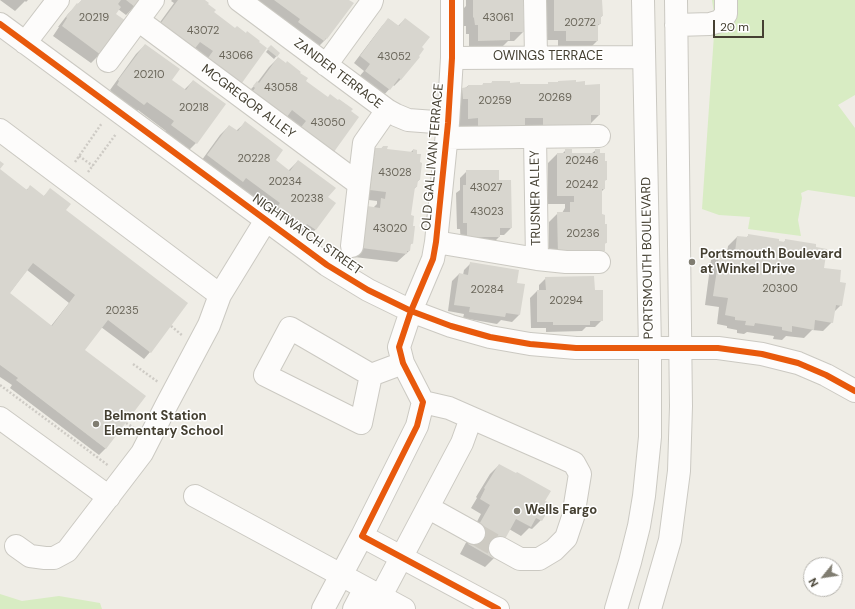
<!DOCTYPE html>
<html>
<head>
<meta charset="utf-8">
<style>
	body { margin:0 }
	#map { position:relative; width:855px; height:609px; overflow:hidden; background:#efede6; font-family:"DM Sans",sans-serif }
	canvas { display:block }
	.north { position:absolute; left:803px; top:557px; width:40px; height:40px; box-sizing:border-box; background:#fff; border:1px solid #b5b3ad; border-radius:50%; rotate:240deg; font-size:11px; font-weight:700; line-height:16px; text-align:center; color:#454032 }
	.north::after { content:''; display:block; margin:auto; width:14px; height:18px; background:#807d71; clip-path:polygon(50% 0,100% 100%,50% 72%,0 100%) }
	.scale { position:absolute; left:713px; top:20px; width:51px; height:18px; box-sizing:border-box; border:2px solid #454032; border-top:0; padding-left:5px; font-size:12px; line-height:14px; white-space:nowrap; color:#454032; -webkit-text-stroke:3px #fff; paint-order:stroke }
</style>
</head>
<body>
<div id="map">
<canvas width="855" height="609"></canvas>
<div class="north">N</div>
<div class="scale">20 m</div>
</div>
<script>
const ctx = document.querySelector('canvas').getContext('2d');
ctx.lineJoin = 'round';
function fillPath(path, color) { ctx.fillStyle = color; ctx.fill(path, 'evenodd'); }
const poly = rows => new Path2D(rows.map(r => 'M' + r).join(''));
function strokePath(path, color, width, dash) { ctx.strokeStyle = color; ctx.lineWidth = width; ctx.lineCap = dash ? 'butt' : 'round'; ctx.setLineDash(dash || []); ctx.stroke(path); }
function label(font, color, halo, rows, align = 'center') {
  ctx.font = font + ' "DM Sans",sans-serif'; ctx.lineWidth = 3; ctx.setLineDash([]); ctx.textBaseline = 'middle'; ctx.strokeStyle = halo; ctx.fillStyle = color; for (const [text, x, y, turn = 0] of rows) {
    ctx.save(); ctx.translate(x, y); ctx.rotate((+turn || 0) * Math.PI / 180); ctx.textAlign = isNaN(turn) ? turn : align; if (halo) ctx.strokeText(text, 0, 0); ctx.fillText(text, 0, 0); ctx.restore();
  }
}
fillPath(poly([
	[712,0,855,0,855,95,838,105,855,128,855,197,808,190,801,193,802,198,798,220,801,236,748,229,750,217,719,215,702,209,715,20],
	[0,594,22,601,59,596,100,603,102,609,0,609]
]), '#d8ecc3');
fillPath(poly([
	[0,0,28,0,26,2,25,1,15,11],
	[82,0,139,0,135,6,126,15,118,9,115,14,100,54,91,63,53,36,59,27,58,27,68,14],
	[172,0,203,0,212,13,235,30,258,43,238,87,150,36,174,3,171,1],
	[245,0,347,0,352,4,326,39,317,48],
	[466,0,522,0,523,32,514,41,508,41,500,49,469,50,469,34,466,34,466,26,464,26,464,8,466,6],
	[545,0,601,0,602,16,600,18,600,24,597,26,597,41,588,50,558,50,558,40,545,40],
	[389,19,398,26,405,19,401,79,394,86,393,85,383,96,358,78,364,71,354,63,382,26],
	[145,45,171,80,184,90,193,81,224,104,196,143,187,152,163,135,166,131,138,110,135,114,108,94,111,91,110,90,136,54],
	[271,46,279,53,274,59,266,52],
	[278,58,299,73,304,81,330,155,248,92,257,83,269,67],
	[492,82,519,85,547,85,549,83,584,86,599,115,590,124,534,139,459,127,459,108,454,98,463,89,465,88,468,86,482,86,483,84,491,84],
	[245,123,274,161,288,171,298,161,327,198,316,229,307,238,199,164,220,135,229,126,236,131],
	[383,147,386,150,410,153,413,150,419,180,417,182,416,187,413,190,410,216,412,243,410,245,409,251,397,262,354,257,359,216,373,208,377,204,377,201,361,199,366,158,375,149,380,149],
	[566,150,571,154,591,154,596,150,599,154,606,180,604,181,604,189,601,192,601,215,606,243,604,244,604,250,592,263,549,263,549,222,558,213,562,213,565,208,565,204,548,204,548,163,557,154,562,154],
	[0,170,26,190,30,187,43,197,50,190,65,211,150,352,144,359,101,327,84,350,106,448,99,455,10,388,12,385,0,377],
	[27,270,69,303,51,326,9,294],
	[467,171,498,181,511,228,504,235,499,235,499,237,492,244,461,244,460,229,457,229,456,193,460,190,460,178],
	[749,235,778,242,783,243,786,240,823,269,839,282,841,305,833,313,832,322,823,331,812,330,804,338,786,336,782,340,773,339,774,336,747,332,744,334,737,333,737,330,727,328,727,326,717,324,719,307,705,305,711,260,720,251,727,252,728,246,737,237,746,238],
	[471,263,516,283,519,315,512,322,501,320,497,324,463,318,464,314,448,311,452,281,459,274,463,275,464,270],
	[546,278,594,291,602,320,595,327,586,327,582,331,546,332,546,328,531,328,530,298,537,291,539,291,539,285],
	[499,465,544,501,541,520,532,529,529,528,521,536,509,529,494,558,485,567,460,554,481,514,471,508,477,498,476,497,490,474]
]), '#0003');
fillPath(poly([
	[82,0,121,0,118,4,121,7,116,14,126,21,101,55,62,26,67,18,66,17,77,3,78,4],
	[126,0,140,0,135,7],
	[178,0,205,0,209,3,208,4,216,10,214,12,235,28,237,26,246,33,247,31,260,41,259,42,267,48,239,87,205,62,213,51,200,42,192,52,158,27],
	[274,0,349,0,354,3,327,39,326,38,324,41,298,22,300,19],
	[473,0,523,0,524,32,510,32,510,40,478,41,478,25,475,25,474,18,473,17],
	[554,0,602,0,603,16,601,16,601,24,598,24,598,41,566,41,566,31,554,31],
	[388,18,399,26,405,18,430,37,422,47,424,49,419,56,420,57,401,80,399,78,390,90,365,71,370,64,360,56],
	[145,44,180,69,172,80,186,90,193,80,226,104,197,144,171,125,174,121,147,102,144,105,117,85,119,81,118,80],
	[271,45,280,53,277,57,267,49],
	[278,57,286,63,287,61,301,72,300,73,308,78,306,81,328,97,330,94,338,100,339,99,353,109,351,111,359,117,331,156,298,131,306,121,292,110,284,121,250,95,255,88,253,86,257,81,259,83],
	[576,80,576,82,585,81,585,85,600,84,600,115,591,115,591,130,543,131,543,118,525,118,525,131,478,131,478,118,468,119,468,99,463,99,462,88,468,87,468,85,483,85,483,83,492,83,492,81,510,81,510,83,520,82,520,84,548,84,548,82,558,82,558,81],
	[245,121,283,150,276,160,290,171,298,160,336,188,328,197,336,203,316,230,307,224,305,227,277,207,280,203,246,178,243,182,207,155,229,125,238,131],
	[383,146,388,146,387,149,413,152,413,149,417,150,417,154,421,154,420,162,422,163,420,180,418,180,417,187,415,187,411,215,414,216,413,226,415,226,413,244,411,243,410,251,407,251,407,254,362,248,367,206,380,208,381,198,385,199,386,192,370,190,375,148,382,148],
	[565,149,572,149,572,153,595,153,595,149,600,149,600,153,605,153,605,161,607,161,607,180,605,180,605,189,602,189,602,214,605,215,605,224,607,224,607,243,605,243,605,251,602,251,602,254,558,254,557,212,570,212,570,202,574,202,574,196,557,196,557,153,565,153],
	[0,161,4,164,0,169,27,190,30,185,44,196,50,188,71,204,66,210,188,303,151,353,108,320,85,350,146,396,106,449,16,380,18,378,0,365],
	[33,263,75,295,52,326,10,293],
	[466,170,499,170,499,180,511,180,512,228,500,228,500,237,467,237,467,223,463,223,463,185,466,185],
	[748,234,779,239,779,241,785,242,785,239,816,244,816,247,827,249,824,268,841,270,840,282,846,283,842,306,836,305,833,323,815,320,814,330,792,326,792,332,782,330,782,327,755,323,754,326,745,325,746,321,735,320,735,317,725,315,728,298,713,296,720,250,735,252,737,236,748,237],
	[470,262,519,270,517,283,525,284,520,315,506,313,505,317,469,312,470,307,454,305,459,273,468,275],
	[594,276,595,290,603,290,603,321,590,321,590,325,553,325,553,322,537,322,537,290,546,290,545,277],
	[499,464,516,473,517,472,551,491,545,501,552,504,542,521,536,518,531,527,516,519,494,559,468,544,490,505,480,499,485,489,484,488]
]), '#d8d6cf');
strokePath(poly([
	[474,533,500,548]
]), '#cdcac2', 22, [22, 11]);
const minor = poly([
	[239,0,387,110,396,115,408,120,448,123],
	[452,0,452,58,448,123,436,242,433,259,411,311,399,347,403,363,423,402,417,426,362,536,498,609],
	[535,0,536,57],
	[138,20,359,184,352,246],
	[0,24,327,265,368,290,411,311,451,326,490,337,530,344,576,348,718,348,762,354,798,363,826,375,855,391],
	[676,25,710,24,720,21,726,14,726,1],
	[25,43,58,0],
	[452,58,643,57],
	[108,61,153,0],
	[326,65,371,3,372,0],
	[0,130,220,295],
	[535,137,537,259],
	[447,138,599,136],
	[359,184,364,143,387,110],
	[436,242,537,259,566,262,599,262],
	[371,375,290,328,265,375,361,423,371,375,403,363],
	[423,402,449,408,563,458,574,463,580,474,573,517,566,538,554,550,539,559,520,559,500,548],
	[0,418,109,497],
	[195,496,404,609],
	[429,508,474,533],
	[16,546,30,556,45,558,54,558,67,551,142,453,167,404,209,325,220,295,266,220],
	[323,609,362,536],
	[354,609,365,588],
	[374,609,462,443,471,418],
	[616,609,630,562,639,526,644,496,650,437,650,349,643,0],
	[650,609,670,540,679,471,681,406,676,0]
]);
strokePath(minor, '#cbc9c2', 24);
strokePath(poly([
	[79,156,93,166],
	[75,162,102,123],
	[88,172,116,134],
	[171,326,183,336],
	[133,364,158,382],
	[0,385,109,466],
	[126,423,134,428]
]), '#cecbc5', 2.5, [2, 2]);
strokePath(minor, '#fdfcfb', 22);
strokePath(poly([
	[452,0,452,58,448,123,436,242,433,259,411,311,399,347,403,363,423,402,417,426,362,536,498,609],
	[0,24,327,265,368,290,411,311,451,326,490,337,530,344,576,348,718,348,762,354,798,363,826,375,855,391]
]), '#e8590c', 6);
for (const [x, y, r, color] of [
	[692,262,4,"#807d71"],
	[96,424,4,"#807d71"],
	[517,511,4,"#807d71"]
]) { const dot = new Path2D(); dot.arc(x, y, r, 0, 2 * Math.PI); ctx.fillStyle = color; ctx.fill(dot); strokePath(dot, '#fff', 1.5); }
label('11px', '#6a665a', null, [
	["20219",94,18],
	["43061",498,18],
	["20272",580,23],
	["43072",203,31],
	["43066",236,56],
	["43052",394,57],
	["20210",149,75],
	["43058",281,88],
	["20269",555,98],
	["20259",495,101],
	["20218",194,108],
	["43050",328,123],
	["20228",254,159],
	["20246",582,161],
	["43028",395,173],
	["20234",285,182],
	["20242",582,185],
	["43027",486,188],
	["20238",307,199],
	["43023",487,212],
	["43020",390,229],
	["20236",583,234],
	["20300",780,289],
	["20284",487,290],
	["20294",566,301],
	["20235",122,311]
]);
label('13px', '#454032', '#fff', [
	["OWINGS TERRACE",548,57],
	["ZANDER TERRACE",338,74,37],
	["MCGREGOR ALLEY",248,102,37],
	["OLD GALLIVAN TERRACE",433,157,-85],
	["TRUSNER ALLEY",536,198,-91],
	["NIGHTWATCH STREET",307,235,35],
	["PORTSMOUTH BOULEVARD",648,258,-91]
]);
label('bold 13px', '#454032', '#fff', [
	["Portsmouth Boulevard",700,255],
	["at Winkel Drive",700,270],
	["Belmont Station",104,417],
	["Elementary School",104,432],
	["Wells Fargo",525,511]
], 'left');
</script>
</body>
</html>
